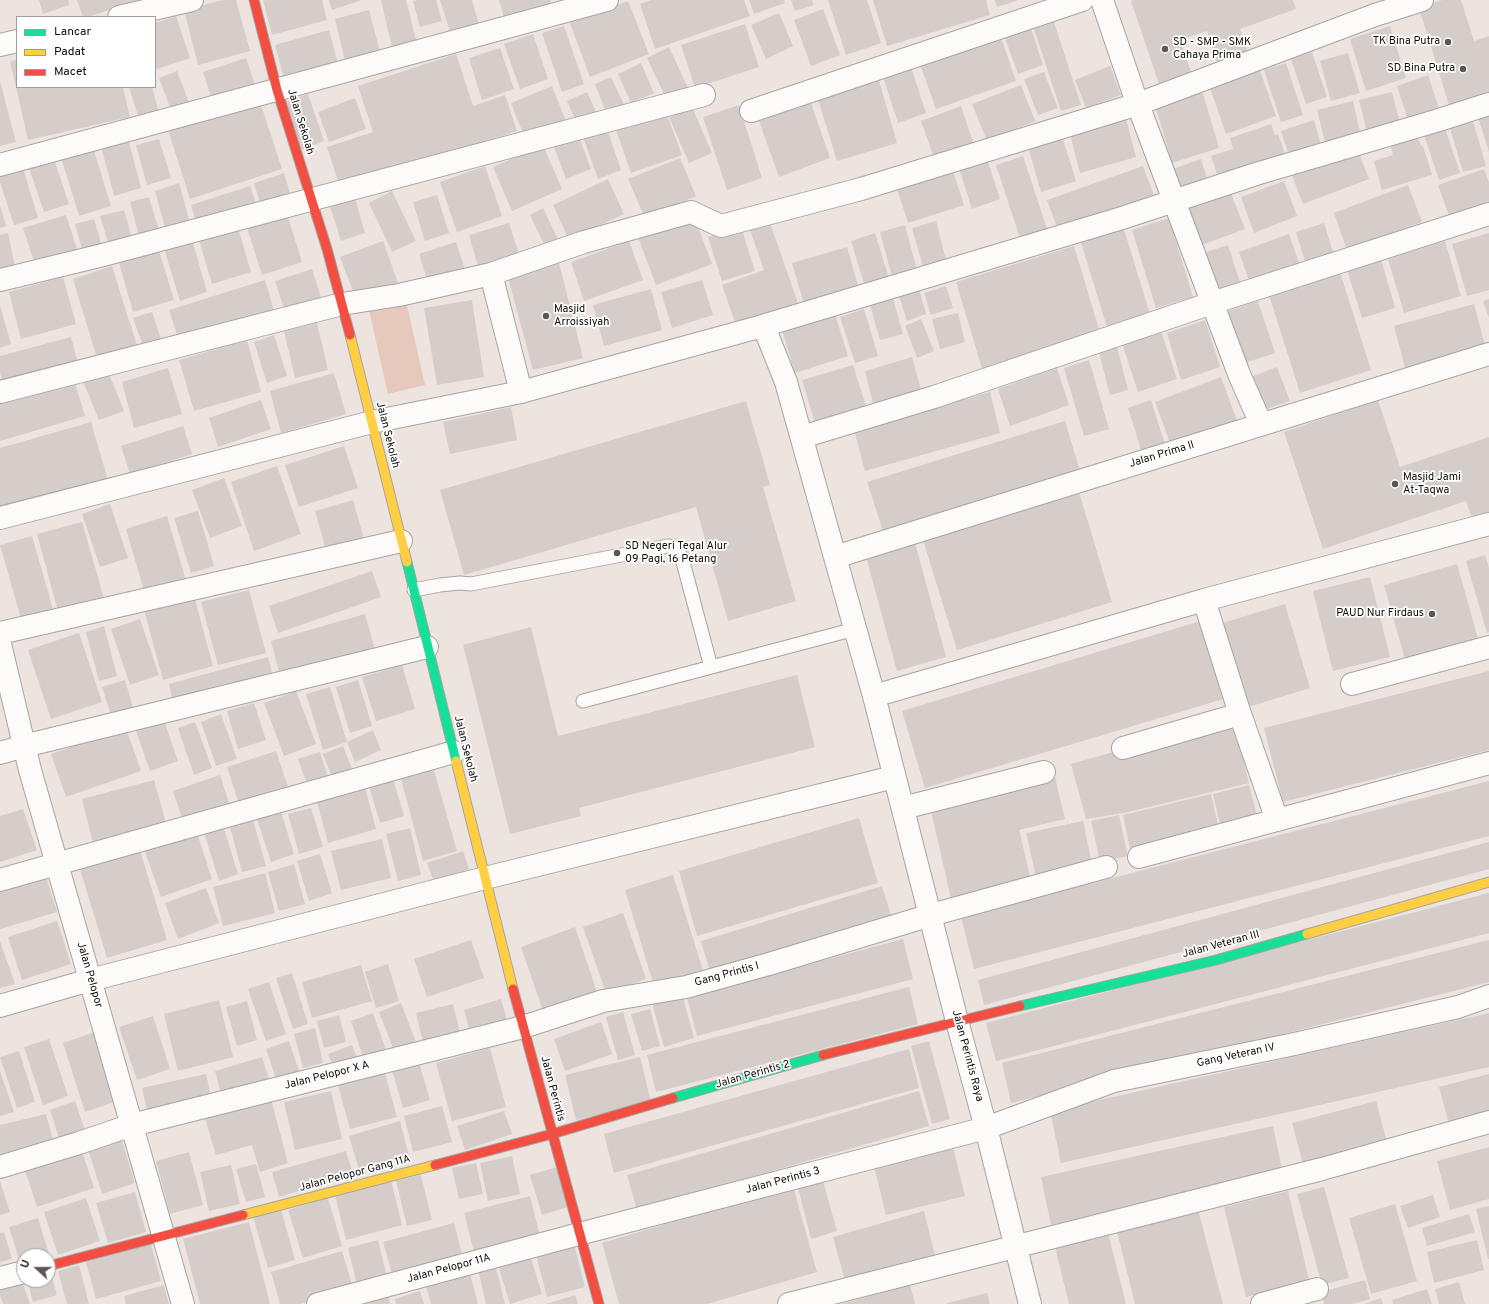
<!DOCTYPE html>
<html>
<head>
<meta charset="utf-8">
<style>
	body { margin:0 }
	#map { position:relative; width:1489px; height:1304px; overflow:hidden; background:#ede4e0; font-family:Overpass,sans-serif }
	canvas { display:block }
	.legend { position:absolute; left:16px; top:16px; width:140px; height:72px; box-sizing:border-box; background:#fff; border:1px solid #9f9d9c; margin:0; padding:5px 7px; list-style:none; font-size:12px; color:#0f0a08 }
	.legend li { display:flex; align-items:center; gap:8px; height:20px }
	.legend b { width:20px; border:1px solid #9f9d9c }
	.north { position:absolute; left:16px; top:1248px; width:40px; height:40px; box-sizing:border-box; background:#fff; border:1px solid #9f9d9c; border-radius:50%; rotate:291deg; font-size:11px; font-weight:700; line-height:16px; text-align:center; color:#0f0a08 }
	.north::after { content:''; display:block; margin:auto; width:14px; height:18px; background:#5d5654; clip-path:polygon(50% 0,100% 100%,50% 72%,0 100%) }
</style>
</head>
<body>
<div id="map">
<canvas width="1489" height="1304"></canvas>
<ul class="legend">
<li><b style="height:5px;background:#16e098"></b>Lancar</li>
<li><b style="height:5px;background:#ffcf43"></b>Padat</li>
<li><b style="height:5px;background:#f24e42"></b>Macet</li>
</ul>
<div class="north">U</div>
</div>
<script>
const ctx = document.querySelector('canvas').getContext('2d');
ctx.lineJoin = 'round';
function fillPath(path, color) { ctx.fillStyle = color; ctx.fill(path, 'evenodd'); }
const poly = rows => new Path2D(rows.map(r => 'M' + r).join(''));
function strokePath(path, color, width, dash) { ctx.strokeStyle = color; ctx.lineWidth = width; ctx.lineCap = dash ? 'butt' : 'round'; ctx.setLineDash(dash || []); ctx.stroke(path); }
function label(font, color, halo, rows, align = 'center') {
  ctx.font = font + ' Overpass,sans-serif'; ctx.lineWidth = 3.5; ctx.setLineDash([]); ctx.textBaseline = 'middle'; ctx.strokeStyle = halo; ctx.fillStyle = color; for (const [text, x, y, turn = 0] of rows) {
    ctx.save(); ctx.translate(x, y); ctx.rotate((+turn || 0) * Math.PI / 180); ctx.textAlign = isNaN(turn) ? turn : align; if (halo) ctx.strokeText(text, 0, 0); ctx.fillText(text, 0, 0); ctx.restore();
  }
}
fillPath(poly([
	[406,301,425,385,388,394,369,310]
]), '#e7c8bc');
fillPath(poly([
	[39,0,68,0,69,5,43,14],
	[77,0,140,0,88,17,83,17],
	[223,0,236,0,250,51,198,65,184,10],
	[263,0,322,0,327,20,272,35],
	[329,0,362,0,332,10],
	[381,0,406,0,416,40,392,47],
	[418,0,436,0,442,21,420,27,413,1],
	[440,0,472,0,479,24,450,32],
	[499,0,550,0,552,6,505,21],
	[651,0,744,0,750,16,655,49,640,4],
	[749,0,784,0,785,3,754,14],
	[791,0,812,0,814,5,795,11],
	[828,0,867,0,881,43,846,55],
	[873,0,986,0,990,15,887,46],
	[995,0,1019,0,997,7],
	[1133,0,1293,0,1296,9,1240,29,1250,58,1219,68,1207,31,1180,40,1193,78,1161,90,1131,1],
	[1442,0,1461,0,1474,41,1489,36,1489,96,1450,108,1419,8],
	[628,1,649,54,590,77,570,23],
	[823,9,840,55,811,66,794,20],
	[369,10,381,56,346,65,335,19],
	[779,13,793,46,766,59,751,25],
	[176,16,190,58,157,69,155,62,155,23],
	[1054,22,1081,105,1061,111,1034,29],
	[1029,23,1043,65,1018,74,1003,32],
	[745,24,759,67,695,88,681,45],
	[564,26,584,84,562,92,542,33],
	[1390,26,1406,78,1366,91,1350,39],
	[329,30,339,68,285,82,275,45],
	[999,32,1016,81,936,109,919,61],
	[533,34,548,79,520,89,504,44],
	[669,47,689,90,667,100,647,58],
	[500,48,514,89,482,100,469,58],
	[1312,52,1327,97,1306,104,1291,59],
	[1348,53,1360,93,1331,101,1320,61],
	[456,54,473,106,505,95,517,131,386,174,340,187,327,147,373,132,358,86],
	[246,58,256,88,213,103,203,72],
	[17,60,17,87,123,87,130,117,28,140,10,61],
	[641,63,654,93,631,103,618,74],
	[1286,63,1303,115,1281,122,1264,70],
	[1110,66,1121,95,1086,108,1075,80],
	[911,67,926,113,898,123,883,77],
	[1259,68,1276,116,1226,134,1209,85],
	[177,71,191,108,173,115,159,78],
	[1044,72,1058,108,1038,115,1024,79],
	[1428,75,1439,109,1408,120,1397,86],
	[611,77,625,107,607,115,595,84],
	[878,77,897,143,837,161,817,96],
	[0,81,16,142,0,146],
	[1021,85,1035,121,987,141,972,104],
	[552,86,567,124,526,141,511,103],
	[129,87,152,87,160,116,140,122],
	[1202,90,1219,148,1172,163,1155,105],
	[587,92,598,116,578,125,567,101],
	[1392,92,1401,127,1368,136,1359,100],
	[308,94,324,141,301,150,285,102],
	[355,98,366,129,329,142,318,112],
	[259,99,282,169,190,199,168,130],
	[1353,101,1361,137,1326,146,1317,110],
	[811,103,830,158,779,177,759,121],
	[739,105,762,178,727,190,703,117],
	[961,106,975,148,936,163,921,121],
	[692,107,712,153,689,163,669,117],
	[665,109,682,155,631,173,615,127],
	[1124,111,1136,157,1080,173,1068,126],
	[1489,113,1489,152,1478,117],
	[1314,120,1322,148,1290,158,1281,131],
	[1473,121,1486,166,1463,172,1450,128],
	[1271,124,1275,135,1278,134,1287,160,1220,183,1211,156,1233,149,1230,138],
	[1444,125,1460,173,1439,180,1423,132],
	[607,129,621,170,598,179,583,137],
	[1417,135,1421,146,1423,146,1432,175,1382,190,1374,161,1393,155,1390,143],
	[1062,136,1076,181,1041,192,1028,147],
	[579,137,591,169,566,179,554,147],
	[128,139,141,188,114,196,101,146],
	[159,139,171,178,147,185,136,145],
	[543,145,562,189,512,211,493,167],
	[93,147,111,206,79,216,61,157],
	[1357,148,1369,179,1303,204,1291,173],
	[986,156,1000,199,972,209,958,165],
	[1023,156,1050,238,1023,247,996,165],
	[680,158,696,196,645,218,628,179],
	[54,159,69,204,44,212,29,168],
	[1201,159,1210,187,1182,197,1173,169],
	[485,166,502,216,457,232,440,182],
	[1143,166,1156,201,1060,236,1047,200],
	[23,168,38,218,14,225,0,182,0,175],
	[1484,169,1489,182,1489,211,1452,224,1438,185],
	[953,171,964,205,908,223,897,189],
	[284,173,291,197,261,206,254,183],
	[608,179,624,214,569,240,553,205],
	[1284,181,1297,216,1254,233,1241,197],
	[179,183,190,223,166,231,155,191],
	[1408,185,1422,222,1347,250,1334,213],
	[250,186,257,206,197,225,191,205],
	[392,191,416,241,392,252,369,203],
	[1231,193,1245,229,1199,246,1185,210],
	[437,195,449,233,425,241,413,202],
	[149,197,160,234,140,240,130,202],
	[355,198,365,233,341,241,330,206],
	[0,205,6,226,0,228],
	[543,208,559,241,546,248,530,215],
	[124,210,132,238,109,245,100,216],
	[286,211,302,262,262,275,246,224],
	[66,215,77,249,34,262,23,228],
	[694,216,712,264,656,285,638,237],
	[1169,218,1193,297,1156,308,1132,230],
	[94,219,103,250,84,256,75,224],
	[769,220,800,309,738,331,722,285,764,270,749,227],
	[936,221,946,260,923,266,912,228],
	[509,223,519,254,478,266,469,235],
	[1122,223,1150,314,1107,327,1079,236],
	[1324,223,1335,258,1307,268,1296,232],
	[905,225,919,277,894,284,880,232],
	[741,227,755,271,722,281,708,237],
	[238,228,251,272,212,284,199,240],
	[8,233,16,272,0,275,0,235],
	[875,233,891,285,867,293,851,241],
	[1489,233,1489,290,1467,296,1452,244],
	[1289,234,1301,269,1251,286,1239,252],
	[192,239,207,292,180,301,164,248],
	[383,241,398,283,356,299,340,257],
	[629,241,643,280,584,301,571,262],
	[1445,241,1461,296,1404,313,1388,259],
	[456,242,466,273,429,285,419,254],
	[1228,245,1242,289,1215,298,1200,254],
	[1074,246,1101,336,983,372,956,282],
	[158,247,174,300,133,312,118,259],
	[847,247,860,292,805,308,792,263],
	[558,259,583,358,533,370,507,274],
	[1381,259,1395,308,1362,318,1347,270],
	[112,266,138,349,98,362,73,279],
	[312,269,323,303,286,315,275,281],
	[1340,272,1371,370,1300,393,1269,295],
	[63,277,76,324,21,339,9,292],
	[265,280,274,311,179,341,169,310],
	[702,280,713,315,672,328,661,292],
	[946,286,953,308,931,315,924,293],
	[651,289,662,330,604,346,593,305],
	[919,289,926,314,907,321,899,296],
	[892,295,903,334,880,340,869,301],
	[1489,299,1489,318,1483,301],
	[472,300,484,377,437,385,424,308],
	[1258,301,1275,353,1245,363,1228,311],
	[1474,304,1485,346,1405,368,1394,326],
	[0,306,11,344,0,348],
	[864,309,878,356,855,363,840,317],
	[152,312,162,342,144,349,133,318],
	[958,313,965,342,940,349,932,319],
	[835,314,848,356,795,373,782,330],
	[921,319,934,351,917,358,905,326],
	[1205,320,1220,367,1181,380,1167,333],
	[317,323,328,370,295,378,284,331],
	[1161,331,1177,379,1138,392,1122,343],
	[274,335,287,376,267,383,254,342],
	[71,337,78,364,3,384,0,373,0,356],
	[247,340,261,392,194,411,179,360],
	[1117,347,1128,390,1110,395,1099,352],
	[912,357,922,393,874,407,865,371],
	[1089,360,1109,429,1084,436,1064,368],
	[853,365,866,406,815,423,802,380],
	[1277,367,1290,401,1261,411,1248,378],
	[168,368,182,414,134,428,122,382],
	[1057,368,1069,405,1010,426,998,389],
	[107,369,124,411,99,420,82,379],
	[334,373,346,414,281,433,270,391],
	[1221,377,1239,426,1173,451,1155,402],
	[74,380,85,416,0,441,0,402],
	[990,392,1000,433,865,471,854,430],
	[261,400,271,429,218,447,209,418],
	[1151,400,1167,451,1144,459,1128,408],
	[1378,400,1400,467,1489,437,1489,513,1472,518,1466,501,1323,549,1284,432],
	[746,401,770,485,763,487,796,601,728,621,696,507,464,575,440,490],
	[511,407,517,440,450,454,443,422],
	[1065,421,1080,471,883,531,867,482],
	[91,422,108,480,0,512,0,448],
	[183,426,192,454,130,474,121,446],
	[344,446,358,488,299,507,285,465],
	[277,466,301,534,254,551,231,482],
	[224,478,242,526,210,538,192,490],
	[1079,492,1112,602,957,650,923,540],
	[353,500,364,539,326,550,315,511],
	[110,504,128,558,100,567,82,514],
	[198,511,214,566,191,573,174,518],
	[167,516,187,584,146,597,126,529],
	[82,522,105,602,59,615,37,534],
	[32,536,54,613,22,622,0,545],
	[914,539,946,657,897,671,865,553],
	[1485,555,1489,568,1489,632,1487,633,1466,561],
	[1457,564,1479,642,1406,663,1384,585],
	[372,571,381,597,278,633,269,606],
	[1370,577,1390,657,1333,671,1313,591],
	[249,590,266,653,218,665,201,602],
	[194,596,213,666,163,680,144,610],
	[1285,604,1310,688,1242,709,1216,625],
	[365,614,375,650,280,676,271,641],
	[140,619,159,675,130,685,111,629],
	[1207,619,1230,697,925,788,902,711],
	[104,626,117,676,99,681,86,632],
	[531,627,558,736,797,675,815,747,579,808,581,816,510,834,463,645],
	[79,633,102,702,51,719,28,650],
	[268,657,273,677,173,704,169,684],
	[402,665,415,709,376,721,362,677],
	[1489,671,1489,750,1283,802,1264,728],
	[125,680,133,708,111,715,102,687],
	[358,680,372,726,350,733,336,687],
	[330,687,347,742,373,730,381,750,355,762,347,742,323,750,306,694],
	[296,691,316,744,284,756,264,703],
	[254,703,266,740,238,749,227,711],
	[221,714,237,759,216,766,201,722],
	[163,718,178,761,150,771,135,728],
	[195,722,212,768,194,775,178,728],
	[1235,723,1249,783,1124,813,1086,819,1071,764,1110,753],
	[126,728,141,771,66,797,51,754],
	[343,746,352,769,332,777,323,754],
	[276,751,288,787,239,804,227,767],
	[320,752,329,781,308,787,298,759],
	[434,770,457,851,423,861,401,779],
	[1054,773,1065,819,1019,830,1031,880,951,899,929,802],
	[220,775,229,803,182,818,173,791],
	[393,778,404,816,380,823,369,786],
	[154,780,167,826,94,847,82,799],
	[1489,781,1489,836,974,969,961,917],
	[364,784,376,829,328,843,316,798],
	[1249,785,1259,823,1222,833,1213,794],
	[1211,794,1219,829,1130,849,1123,815],
	[280,808,294,854,271,862,256,816],
	[311,808,323,847,299,854,288,814],
	[23,809,37,850,0,862,0,816],
	[1119,815,1128,856,1100,862,1091,821],
	[859,818,878,883,697,936,679,871],
	[253,820,266,866,242,872,230,827],
	[1083,821,1093,869,1037,881,1026,833],
	[222,822,238,874,219,881,203,829],
	[410,828,421,875,398,881,386,834],
	[196,830,212,879,161,897,144,849],
	[382,839,391,878,341,890,331,851],
	[1489,842,1489,869,984,1005,978,980],
	[140,850,167,940,107,958,80,869],
	[463,851,469,869,434,882,427,863],
	[320,854,332,893,309,901,297,861],
	[294,864,305,904,279,911,268,872],
	[44,870,57,912,0,929,0,883],
	[265,873,275,913,223,926,213,887],
	[673,875,703,970,654,986,625,890],
	[882,886,892,919,711,975,701,941],
	[206,888,219,923,178,939,165,903],
	[1489,893,1489,933,996,1061,986,1023],
	[623,913,646,979,606,993,583,927],
	[57,921,71,964,22,980,8,937],
	[575,927,597,992,543,1011,521,947],
	[903,939,913,979,697,1036,687,997],
	[471,940,484,978,427,997,414,959],
	[1489,940,1489,982,1011,1103,1002,1063],
	[0,941,15,984,0,988],
	[388,964,399,1001,376,1008,365,972],
	[361,965,372,1001,312,1018,302,982],
	[292,973,308,1024,293,1029,276,978],
	[269,982,286,1034,266,1041,248,989],
	[909,987,918,1024,656,1092,647,1055],
	[681,990,694,1038,664,1047,651,999],
	[501,999,508,1024,471,1035,464,1010],
	[219,1000,233,1057,178,1071,164,1014],
	[247,1001,257,1040,237,1046,226,1007],
	[401,1003,417,1045,395,1053,379,1012],
	[453,1004,461,1037,424,1046,416,1013],
	[650,1009,660,1046,642,1051,631,1014],
	[623,1012,635,1055,618,1060,606,1017],
	[373,1013,388,1055,365,1063,351,1021],
	[1489,1013,1489,1067,1061,1163,1050,1111],
	[339,1015,346,1042,324,1048,317,1021],
	[153,1016,170,1069,137,1080,119,1027],
	[601,1022,612,1054,565,1071,554,1039],
	[315,1028,323,1063,303,1068,294,1034],
	[95,1032,117,1101,85,1112,63,1043],
	[49,1039,68,1096,43,1105,24,1047],
	[289,1041,300,1074,277,1082,266,1049],
	[929,1041,950,1119,932,1124,911,1046],
	[352,1045,359,1064,335,1073,328,1054],
	[490,1048,506,1107,452,1121,436,1063],
	[909,1049,919,1088,614,1173,604,1134],
	[19,1051,35,1102,17,1108,0,1057],
	[262,1057,269,1079,221,1094,215,1071],
	[640,1057,651,1102,576,1120,565,1075],
	[419,1062,430,1100,403,1108,392,1070],
	[0,1071,14,1112,0,1116],
	[385,1073,397,1117,350,1129,338,1085],
	[206,1074,211,1097,147,1110,142,1088],
	[1489,1074,1489,1118,1450,1128,1439,1087],
	[331,1091,342,1139,295,1150,284,1102],
	[919,1091,929,1126,637,1210,627,1175],
	[271,1099,288,1163,260,1172,252,1145,216,1155,205,1118],
	[75,1101,85,1131,60,1141,50,1110],
	[1376,1101,1387,1142,1303,1164,1292,1123],
	[442,1106,452,1142,413,1152,404,1116],
	[504,1111,512,1134,465,1150,457,1126],
	[46,1114,54,1144,0,1157,0,1125],
	[400,1121,409,1156,359,1170,349,1136],
	[1273,1126,1283,1174,1051,1225,1041,1177],
	[121,1138,135,1183,102,1194,88,1149],
	[953,1147,965,1196,886,1215,874,1166],
	[1489,1147,1489,1199,1450,1210,1437,1161],
	[82,1151,94,1188,37,1207,25,1170],
	[346,1151,353,1175,279,1197,272,1172],
	[189,1152,203,1205,170,1214,156,1161],
	[512,1156,520,1194,488,1201,480,1163],
	[476,1163,483,1194,459,1199,452,1168],
	[256,1164,265,1197,246,1202,236,1169],
	[231,1165,240,1204,209,1211,200,1172],
	[557,1167,568,1207,542,1215,530,1175],
	[421,1175,432,1220,407,1226,396,1181],
	[391,1180,402,1225,346,1240,335,1195],
	[0,1181,10,1212,0,1215],
	[823,1181,837,1231,811,1239,798,1188],
	[793,1186,817,1272,707,1304,619,1304,602,1243],
	[1324,1187,1349,1278,1322,1285,1297,1194],
	[1288,1191,1309,1280,1246,1297,1224,1207],
	[135,1192,146,1232,108,1243,96,1203],
	[1433,1195,1440,1217,1408,1228,1400,1206],
	[530,1196,541,1240,475,1256,464,1213],
	[86,1198,100,1241,58,1255,44,1212],
	[328,1198,342,1246,303,1258,288,1210],
	[1196,1202,1223,1304,1135,1304,1115,1223],
	[1395,1204,1417,1281,1371,1294,1349,1218],
	[1489,1206,1489,1259,1488,1259,1476,1209],
	[281,1209,295,1260,268,1268,253,1217],
	[924,1211,936,1259,846,1284,833,1237],
	[1469,1214,1475,1232,1427,1246,1422,1228],
	[38,1218,50,1258,48,1256,24,1256,24,1265,21,1266,9,1227],
	[249,1222,270,1304,200,1304,183,1239],
	[454,1223,464,1262,394,1281,383,1242],
	[4,1232,12,1259,0,1262,0,1233],
	[1108,1233,1126,1304,1069,1304,1055,1247],
	[378,1240,388,1281,358,1289,348,1248],
	[1477,1240,1484,1270,1434,1283,1427,1252],
	[151,1244,161,1281,96,1299,86,1262],
	[574,1244,585,1287,547,1297,536,1255],
	[342,1251,353,1288,300,1304,280,1304,271,1272],
	[531,1258,542,1294,510,1304,499,1268],
	[495,1264,505,1304,486,1304,478,1269],
	[79,1265,89,1304,67,1304,58,1271],
	[48,1270,50,1270,57,1295,33,1302,27,1280,48,1280],
	[470,1274,478,1304,431,1304,426,1286],
	[1365,1280,1370,1299,1353,1304,1324,1304,1321,1292],
	[22,1281,30,1304,3,1304,0,1295,0,1288],
	[1459,1282,1465,1304,1439,1304,1435,1289],
	[164,1285,169,1304,126,1304,124,1296],
	[910,1285,915,1304,841,1304],
	[1427,1289,1432,1304,1393,1304,1392,1300],
	[420,1291,424,1304,396,1304,395,1299],
	[987,1293,990,1304,947,1304,947,1303],
	[575,1295,578,1304,546,1304],
	[389,1297,390,1304,360,1304,363,1303],
	[1381,1298,1383,1304,1364,1304]
]), '#d4cdc9');
const lane = poly([
	[414,590,440,585,460,583,471,584,668,546,674,547,678,550,683,562,711,667],
	[583,701,855,629]
]);
const street = poly([
	[1102,0,1134,94,1239,374,1261,424],
	[119,17,192,0],
	[0,45,17,41],
	[751,111,1082,0],
	[0,165,607,0],
	[0,280,103,255,704,95],
	[759,327,1122,218,1256,174,1439,120,1489,104],
	[0,392,342,304,399,295,491,274],
	[521,392,491,274,584,242,691,212,721,226,861,189,1138,104,1375,15,1422,0],
	[802,437,934,397,1212,303,1489,214],
	[0,518,372,422,521,392,759,327,766,332,786,382,874,696],
	[835,557,1489,354],
	[1204,600,1240,714,1277,820],
	[0,633,401,541],
	[0,644,30,770,183,1304],
	[1352,684,1489,647],
	[1123,748,1240,714],
	[0,753,24,746,427,647],
	[903,808,1044,772],
	[1139,857,1489,763],
	[0,880,454,752],
	[0,1006,90,980,485,878,894,777],
	[0,1167,79,1143,132,1125,523,1027,603,1001,686,987,769,964,931,915,1106,867],
	[0,1278,24,1272],
	[318,1304,579,1234,986,1128,1114,1081,1290,1045,1458,1007,1489,996],
	[789,1304,1322,1169,1489,1122],
	[1030,1304,986,1128,957,1021,874,696,1204,600,1489,524],
	[1262,1304,1317,1289]
]);
const fast = poly([
	[407,562,456,761],
	[1020,1006,1216,960,1307,934],
	[673,1098,823,1055]
]);
const slow = poly([
	[350,335,407,562],
	[456,761,513,989],
	[1307,934,1489,882],
	[243,1215,435,1165]
]);
const jam = poly([
	[254,0,277,90,327,249,350,335],
	[513,989,599,1304],
	[823,1055,1020,1006],
	[435,1165,552,1134,673,1098],
	[48,1266,243,1215]
]);
strokePath(lane, '#a9a3a0', 15);
strokePath(street, '#a9a3a0', 24);
strokePath(fast, '#a9a3a0', 11);
strokePath(slow, '#a9a3a0', 11);
strokePath(jam, '#a9a3a0', 11);
strokePath(lane, '#fcfbfa', 13);
strokePath(street, '#fcfbfa', 22);
strokePath(fast, '#16e098', 9);
strokePath(slow, '#ffcf43', 9);
strokePath(jam, '#f24e42', 9);
for (const [x, y, r, color] of [
	[1448,42,4,"#5d5654"],
	[1165,49,4,"#5d5654"],
	[1463,69,4,"#5d5654"],
	[546,316,4,"#5d5654"],
	[1395,484,4,"#5d5654"],
	[617,553,4,"#5d5654"],
	[1432,614,4,"#5d5654"]
]) { const dot = new Path2D(); dot.arc(x, y, r, 0, 2 * Math.PI); ctx.fillStyle = color; ctx.fill(dot); strokePath(dot, '#fff', 1.5); }
label('11px', '#0f0a08', '#fff', [
	["TK Bina Putra",1440,42,"right"],
	["SD - SMP - SMK",1173,43],
	["Cahaya Prima",1173,56],
	["SD Bina Putra",1455,69,"right"],
	["Masjid",554,310],
	["Arroissiyah",554,323],
	["Masjid Jami",1403,478],
	["At-Taqwa",1403,491],
	["SD Negeri Tegal Alur",625,547],
	["09 Pagi, 16 Petang",625,560],
	["PAUD Nur Firdaus",1424,614,"right"]
], 'left');
label('11px', '#0f0a08', '#fff', [
	["Jalan Sekolah",300,122,73],
	["Jalan Sekolah",387,435,76],
	["Jalan Prima II",1162,455,-17],
	["Jalan Sekolah",465,749,76],
	["Jalan Veteran III",1221,945,-15],
	["Jalan Pelopor",89,975,74],
	["Gang Printis I",727,975,-15],
	["Jalan Perintis Raya",967,1056,75],
	["Gang Veteran IV",1236,1056,-12],
	["Jalan Perintis 2",753,1075,-16],
	["Jalan Pelopor X A",327,1076,-14],
	["Jalan Perintis",552,1089,75],
	["Jalan Pelopor Gang 11A",355,1174,-15],
	["Jalan Perintis 3",783,1181,-15],
	["Jalan Pelopor 11A",449,1269,-15]
]);
</script>
</body>
</html>
